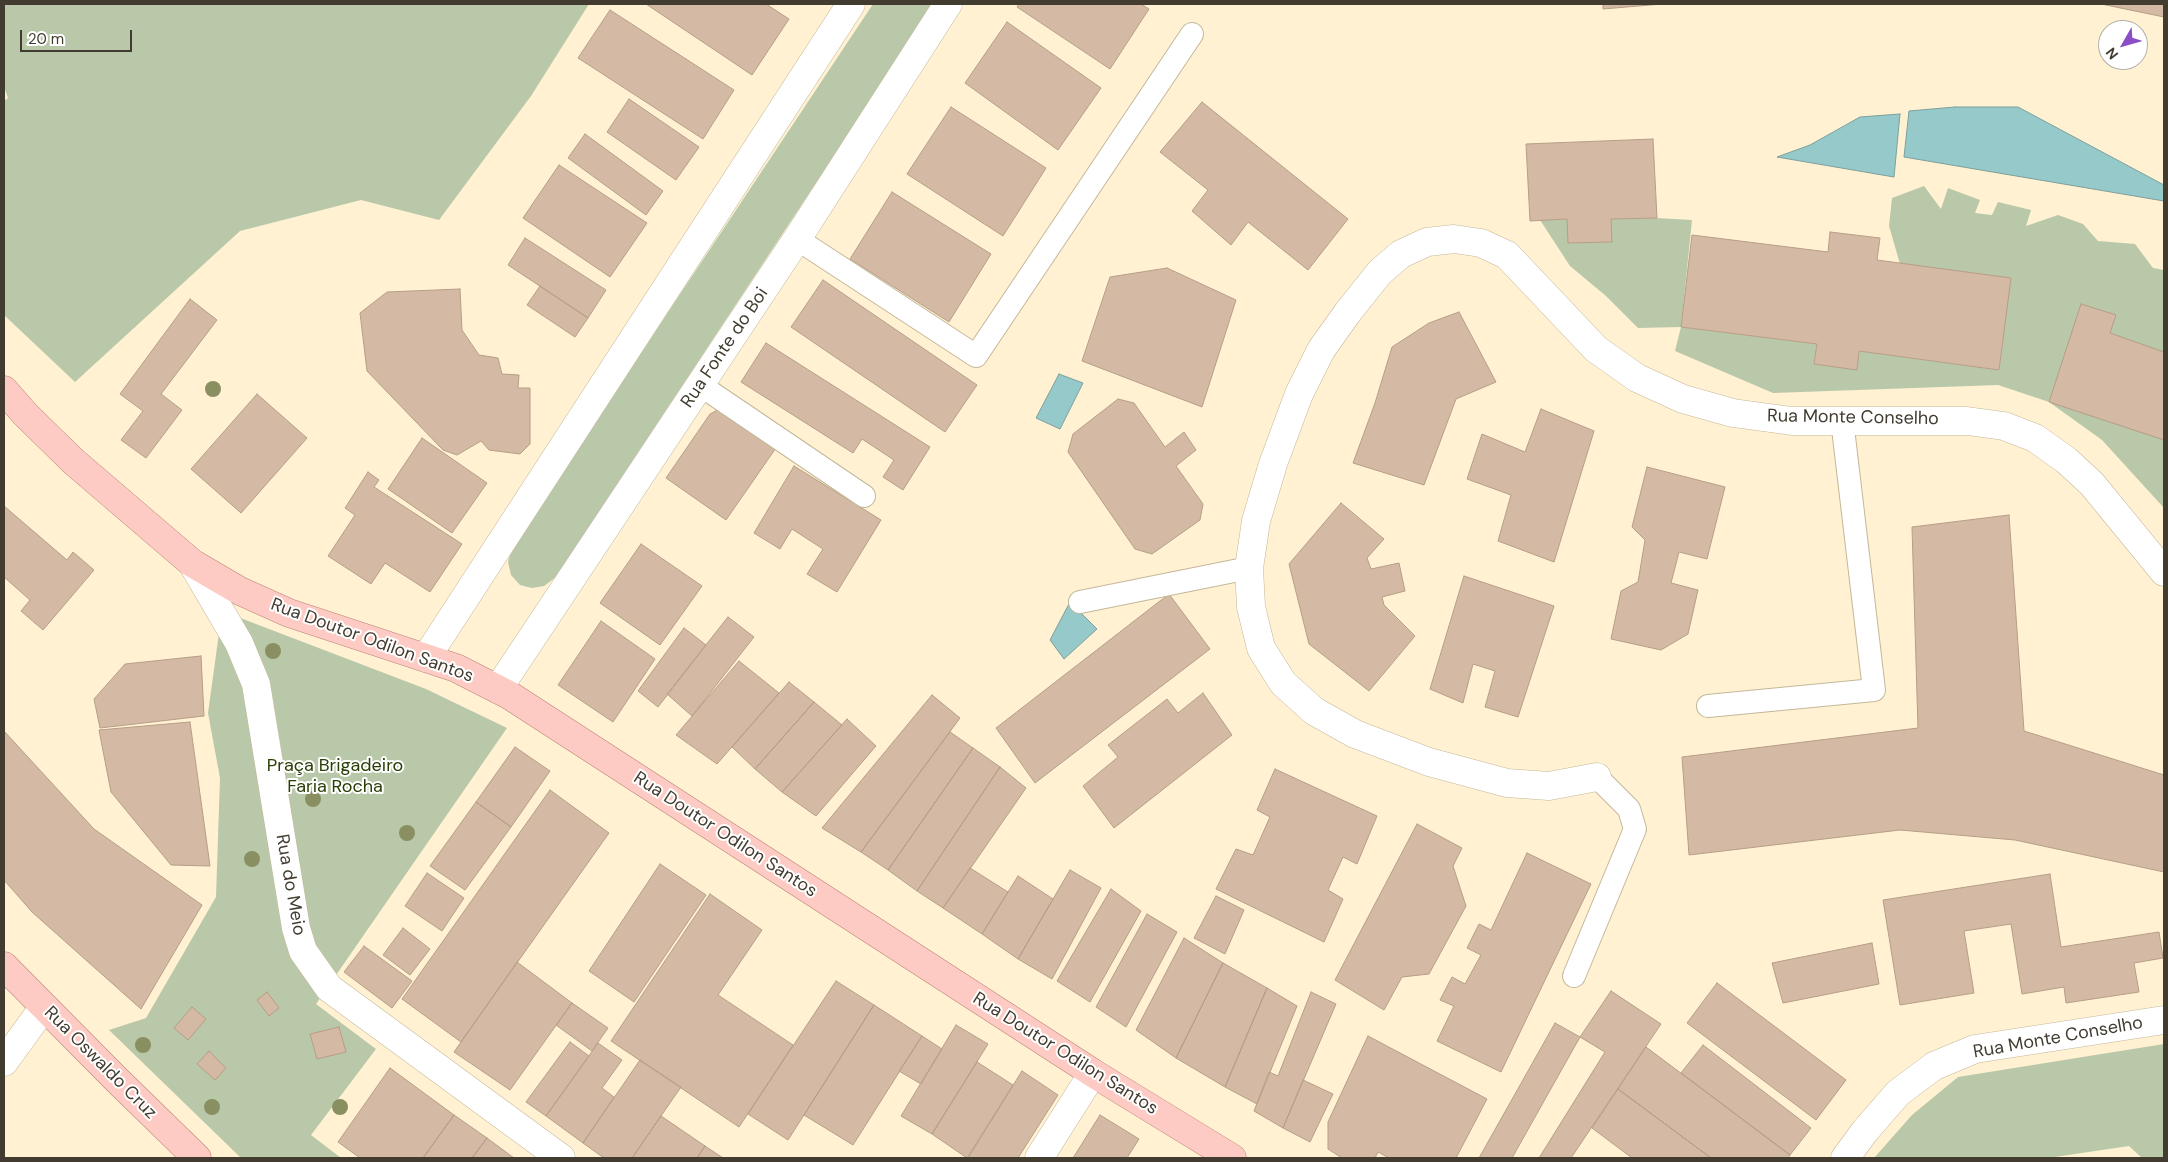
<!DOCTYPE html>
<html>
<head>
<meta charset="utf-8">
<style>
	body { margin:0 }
	#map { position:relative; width:2168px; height:1162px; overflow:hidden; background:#fff1d2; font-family:"DM Sans",sans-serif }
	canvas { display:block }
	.frame { position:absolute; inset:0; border:5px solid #423c30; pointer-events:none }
	.north { position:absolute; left:2098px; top:20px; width:50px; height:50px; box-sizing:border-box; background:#fff; border:1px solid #b3b1ac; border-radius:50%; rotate:232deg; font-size:14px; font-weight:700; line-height:20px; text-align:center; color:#423c30 }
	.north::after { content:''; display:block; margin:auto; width:18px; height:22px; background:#8c4ec4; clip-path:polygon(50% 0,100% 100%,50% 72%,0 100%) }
	.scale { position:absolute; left:20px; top:30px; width:112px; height:22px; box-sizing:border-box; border:2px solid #423c30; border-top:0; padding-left:6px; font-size:15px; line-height:18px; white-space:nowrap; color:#423c30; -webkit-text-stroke:4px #fff; paint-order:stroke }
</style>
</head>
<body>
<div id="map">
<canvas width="2168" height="1162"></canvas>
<div class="frame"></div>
<div class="north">N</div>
<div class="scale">20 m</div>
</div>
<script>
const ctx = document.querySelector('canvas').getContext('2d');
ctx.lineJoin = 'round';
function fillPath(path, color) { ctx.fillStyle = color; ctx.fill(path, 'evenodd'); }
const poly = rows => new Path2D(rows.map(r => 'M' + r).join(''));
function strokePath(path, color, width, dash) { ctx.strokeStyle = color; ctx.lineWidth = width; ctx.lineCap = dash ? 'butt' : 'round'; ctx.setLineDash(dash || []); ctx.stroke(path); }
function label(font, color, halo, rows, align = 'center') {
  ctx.font = font + ' "DM Sans",sans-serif'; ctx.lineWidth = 4; ctx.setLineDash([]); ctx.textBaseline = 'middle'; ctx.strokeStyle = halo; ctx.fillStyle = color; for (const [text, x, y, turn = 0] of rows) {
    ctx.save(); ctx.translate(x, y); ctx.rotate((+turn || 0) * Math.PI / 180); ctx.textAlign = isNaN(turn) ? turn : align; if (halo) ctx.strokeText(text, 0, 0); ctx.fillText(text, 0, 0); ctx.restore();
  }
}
fillPath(poly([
	[4,4,589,4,531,96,439,220,361,200,240,231,75,382,4,315,4,101,8,98,4,87],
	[873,4,934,4,556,577,544,586,532,588,520,585,511,575,508,562,512,547],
	[1924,186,1941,209,1948,188,1980,200,1975,213,1992,215,1998,202,2031,210,2026,226,2058,215,2083,224,2098,241,2135,244,2153,268,2164,270,2164,508,2102,440,2049,402,1998,385,1773,393,1675,351,1681,327,1638,328,1606,296,1570,266,1540,220,1567,219,1569,243,1611,242,1611,219,1656,218,1692,220,1681,327,1817,344,1814,364,1857,369,1859,351,1999,370,2010,278,1900,264,1889,226,1892,198],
	[222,611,426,689,507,728,316,1004,376,1049,311,1135,341,1158,241,1158,109,1030,146,1018,216,897,220,778,208,713],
	[2164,1044,2164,1158,2142,1158,2129,1146,2048,1158,1874,1158,1912,1115,1958,1077]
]), '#b9c8a9');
const water = poly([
	[1955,107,2018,107,2164,185,2164,201,1904,157,1909,111,1955,107],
	[1900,114,1894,177,1777,157,1810,145,1860,117,1900,114],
	[1059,374,1083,383,1060,429,1036,418,1059,374],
	[1070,602,1097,629,1064,659,1050,640,1070,602]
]);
fillPath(water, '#96c9ca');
strokePath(water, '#7d9f9c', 1);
const building = poly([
	[646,4,766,4,789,19,752,75,646,4],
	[1019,4,1141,4,1149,9,1110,69,1017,7,1019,4],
	[1603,4,1662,4,1603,9,1603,4],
	[2101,4,2164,4,2164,17,2101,4],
	[610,10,734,90,703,139,578,58,610,10],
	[1007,22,1101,88,1058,150,965,83,1007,22],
	[629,99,699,147,676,180,607,132,629,99],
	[1202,102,1348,219,1308,270,1248,222,1231,245,1192,211,1208,190,1160,152,1202,102],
	[951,107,1046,168,1003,236,907,174,951,107],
	[585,134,663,191,646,215,568,158,585,134],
	[1653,139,1657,218,1611,219,1612,242,1568,243,1567,219,1530,221,1526,144,1653,139],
	[559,165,647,223,610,277,523,218,559,165],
	[892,192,991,254,949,322,850,259,892,192],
	[1830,232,1880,238,1877,260,2011,278,1999,370,1859,351,1857,370,1814,364,1817,344,1681,327,1692,235,1828,252,1830,232],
	[525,238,606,290,588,318,508,265,525,238],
	[1167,268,1236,300,1202,407,1082,361,1110,277,1167,268],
	[823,280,977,385,945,432,791,327,823,280],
	[540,286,588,318,575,337,527,305,540,286],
	[460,289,462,330,479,355,498,358,502,374,519,375,518,388,530,388,530,444,520,454,489,450,481,441,457,455,443,450,367,371,360,313,387,292,460,289],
	[190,299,217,320,161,394,182,410,146,458,121,440,143,411,120,394,190,299],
	[2081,304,2116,315,2110,333,2164,352,2164,440,2049,402,2081,304],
	[1459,312,1496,382,1456,399,1424,485,1353,463,1375,403,1392,347,1429,323,1459,312],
	[766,343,930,447,903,490,883,477,894,460,862,439,853,453,741,382,766,343],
	[257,394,307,438,241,513,191,469,257,394],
	[1118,399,1134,403,1165,447,1184,432,1196,450,1176,466,1203,504,1200,520,1152,554,1135,549,1068,452,1073,434,1118,399],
	[723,407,778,445,726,520,666,478,710,414,723,407],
	[1541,409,1594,431,1554,562,1498,541,1511,495,1467,479,1482,434,1525,452,1541,409],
	[422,438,487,483,452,533,388,489,422,438],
	[794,466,881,520,837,592,807,574,823,549,792,529,780,549,754,533,794,466],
	[1647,467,1725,487,1707,559,1679,552,1671,583,1698,590,1688,634,1661,650,1611,639,1621,591,1638,582,1645,540,1632,527,1647,467],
	[368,472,379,480,374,487,462,544,430,592,385,563,371,584,328,556,355,515,345,508,368,472],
	[1341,503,1384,539,1367,558,1371,569,1399,563,1405,591,1382,597,1384,605,1415,636,1369,691,1309,644,1289,564,1341,503],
	[4,506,67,560,73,552,94,570,43,630,21,611,30,600,4,577,4,506],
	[2009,515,2024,731,2164,775,2164,872,2015,840,1900,830,1689,855,1682,757,1918,728,1912,527,2009,515],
	[641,544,702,586,660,645,600,603,641,544],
	[1464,576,1554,606,1518,717,1485,707,1495,671,1473,664,1463,703,1430,689,1464,576],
	[1169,594,1210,649,1035,783,996,728,1169,594],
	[728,617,754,637,692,716,667,694,728,617],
	[601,621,655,659,613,722,558,685,601,621],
	[684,628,706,645,658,707,638,691,684,628],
	[201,656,204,716,100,728,94,699,125,664,201,656],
	[739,661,779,693,717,764,676,735,739,661],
	[789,682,814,702,755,769,732,747,789,682],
	[1203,693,1232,735,1114,828,1083,786,1118,757,1108,745,1167,699,1178,713,1203,693],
	[932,695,960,718,861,852,822,828,932,695],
	[814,702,842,725,782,792,755,769,814,702],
	[847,719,876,746,816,816,782,792,847,719],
	[190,722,210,866,171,865,111,792,99,730,190,722],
	[4,731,94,829,202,905,141,1009,32,912,4,880,4,731],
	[950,732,973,748,888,870,861,852,950,732],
	[515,747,550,771,511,827,476,802,515,747],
	[973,748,1000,767,917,891,888,870,973,748],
	[1000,767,1026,788,943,908,917,891,1000,767],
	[1275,769,1377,816,1357,864,1343,857,1328,890,1343,899,1324,942,1216,889,1236,849,1253,855,1270,817,1257,810,1275,769],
	[550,790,609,833,461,1042,402,999,550,790],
	[476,802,511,827,465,890,430,866,476,802],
	[1417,824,1462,848,1453,866,1466,906,1429,974,1402,977,1384,1010,1335,980,1417,824],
	[1527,853,1591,884,1501,1072,1437,1041,1454,1006,1440,1000,1452,977,1465,984,1481,955,1467,948,1479,924,1491,930,1527,853],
	[660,864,706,895,634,1002,589,971,660,864],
	[970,868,1008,892,982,934,943,908,970,868],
	[1070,870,1101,888,1052,979,1018,959,1070,870],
	[427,873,464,898,442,931,405,906,427,873],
	[2050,874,2061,947,2159,932,2163,958,2134,963,2139,992,2066,1003,2064,987,2022,994,2011,924,1964,931,1974,993,1900,1005,1883,900,2050,874],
	[1018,876,1053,899,1018,959,982,934,1018,876],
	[1111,889,1141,911,1090,1002,1057,981,1111,889],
	[710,894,762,930,718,995,793,1045,739,1127,611,1041,710,894],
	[1216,896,1244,910,1225,954,1194,938,1216,896],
	[1147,914,1177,932,1126,1027,1096,1007,1147,914],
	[403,928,430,949,410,975,383,955,403,928],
	[1184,938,1223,963,1176,1058,1136,1030,1184,938],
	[1872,943,1879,984,1783,1003,1772,963,1872,943],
	[364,946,412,981,392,1008,344,972,364,946],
	[517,962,572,1003,510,1090,454,1052,517,962],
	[1223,963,1267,988,1225,1087,1176,1058,1223,963],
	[836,981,874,1005,788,1140,748,1114,836,981],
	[1717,983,1846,1080,1816,1120,1687,1023,1717,983],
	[1267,988,1297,1006,1257,1104,1225,1087,1267,988],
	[1611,991,1661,1024,1571,1158,1539,1158,1605,1052,1580,1037,1611,991],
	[267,992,279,1008,269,1016,257,1000,267,992],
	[1311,992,1336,1004,1283,1128,1254,1111,1269,1072,1278,1076,1311,992],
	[572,1003,608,1028,592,1051,556,1025,572,1003],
	[874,1005,922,1036,853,1145,804,1115,874,1005],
	[192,1007,206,1019,188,1040,174,1028,192,1007],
	[1555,1023,1580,1037,1512,1158,1479,1158,1555,1023],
	[956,1025,988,1044,932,1134,901,1116,956,1025],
	[339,1027,346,1052,317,1059,310,1034,339,1027],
	[922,1036,942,1049,921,1084,899,1071,922,1036],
	[1368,1036,1487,1099,1456,1158,1389,1158,1378,1152,1375,1158,1342,1158,1328,1149,1328,1122,1368,1036],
	[570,1042,589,1056,546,1116,526,1102,570,1042],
	[598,1043,622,1060,602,1088,614,1097,583,1143,546,1116,598,1043],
	[1703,1045,1811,1128,1790,1155,1681,1073,1703,1045],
	[1646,1047,1790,1155,1788,1158,1711,1158,1618,1089,1646,1047],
	[209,1051,226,1068,215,1080,197,1064,209,1051],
	[640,1060,681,1087,632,1158,604,1158,583,1143,640,1060],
	[977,1062,1013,1085,967,1158,932,1134,977,1062],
	[390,1068,454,1115,423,1158,360,1158,338,1142,390,1068],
	[1022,1071,1058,1095,1018,1158,968,1158,1022,1071],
	[1303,1080,1333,1094,1310,1142,1283,1128,1303,1080],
	[1618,1089,1711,1158,1632,1158,1592,1128,1618,1089],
	[454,1115,487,1138,472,1158,423,1158,454,1115],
	[1100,1115,1139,1139,1127,1158,1073,1158,1100,1115],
	[661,1116,705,1146,697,1158,632,1158,661,1116],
	[487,1138,514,1158,472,1158,487,1138],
	[705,1146,723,1158,697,1158,705,1146]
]);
fillPath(building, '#d4baa4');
strokePath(building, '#b69d87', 1);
const service = poly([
	[797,239,976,356,1192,34],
	[700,385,864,496],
	[1080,602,1249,568],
	[1708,706,1874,690,1842,420],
	[1574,976,1635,829,1629,809,1597,777]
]);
const minor = poly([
	[192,563,239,643,256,684,296,928,303,951,329,988,561,1158],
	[426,658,851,4],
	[498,689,797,239,948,4],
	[1597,777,1549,786,1507,783,1429,762,1355,734,1314,711,1283,683,1261,648,1251,607,1249,568,1256,521,1273,464,1299,394,1321,350,1348,312,1380,272,1401,254,1427,242,1454,239,1481,243,1507,255,1596,349,1637,378,1683,399,1733,413,1792,421,1967,421,2004,426,2035,438,2066,460,2092,484,2164,572],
	[4,1062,44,1007],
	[1039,1158,1093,1073],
	[1845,1158,1865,1131,1898,1093,1934,1066,1975,1049,2164,1020]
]);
const primary = poly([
	[4,390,25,414,73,461,192,563,240,591,289,613,456,668,509,695,1093,1073,1232,1158],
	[4,966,117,1080,197,1158]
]);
strokePath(service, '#c4b89a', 24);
strokePath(minor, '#c4b89a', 29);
strokePath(primary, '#bb8276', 29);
strokePath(service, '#fff', 22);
strokePath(minor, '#fff', 28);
strokePath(primary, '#fdcbc3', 28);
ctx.fillStyle = '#898f61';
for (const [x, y] of [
	[213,389],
	[273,651],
	[313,799],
	[407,833],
	[252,859],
	[143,1045],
	[212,1107],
	[340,1107]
]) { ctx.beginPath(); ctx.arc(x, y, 8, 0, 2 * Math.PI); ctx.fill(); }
label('18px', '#423c30', '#fff', [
	["Rua Fonte do Boi",725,348,-56],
	["Rua Monte Conselho",1853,418,1],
	["Rua Doutor Odilon Santos",372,641,20],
	["Rua Doutor Odilon Santos",725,835,33],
	["Rua do Meio",290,885,80],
	["Rua Monte Conselho",2058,1038,-10],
	["Rua Doutor Odilon Santos",1065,1054,32],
	["Rua Oswaldo Cruz",100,1063,45]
]);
label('18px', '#293e05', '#fff', [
	["Praça Brigadeiro",335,766],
	["Faria Rocha",335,787]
]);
</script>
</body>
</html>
